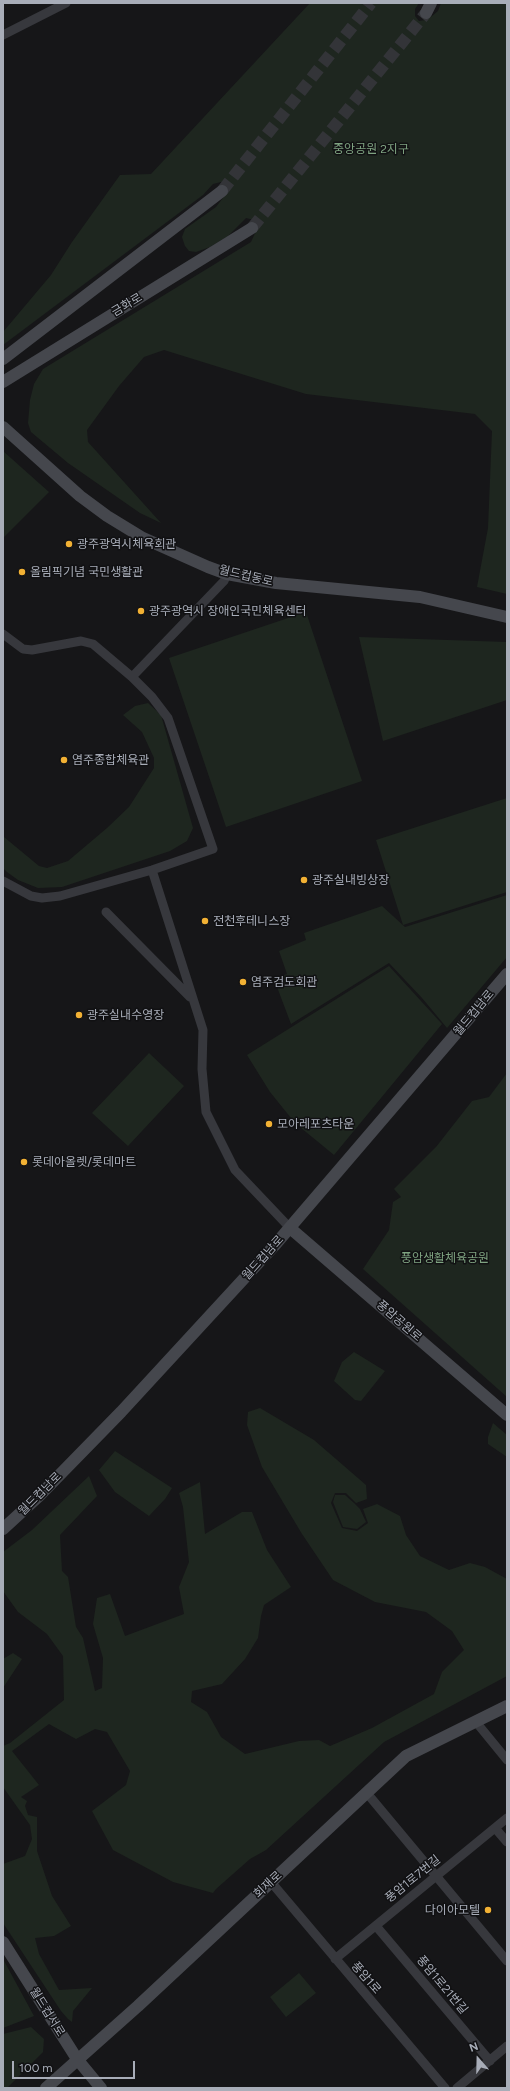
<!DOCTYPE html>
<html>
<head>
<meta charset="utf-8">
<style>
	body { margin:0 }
	#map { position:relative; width:510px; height:2091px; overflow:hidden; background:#161618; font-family:Figtree,sans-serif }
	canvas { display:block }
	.frame { position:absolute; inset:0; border:4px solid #a8adb8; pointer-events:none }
	.north { position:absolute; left:458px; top:2039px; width:40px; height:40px; -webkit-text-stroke:3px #111113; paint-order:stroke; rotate:340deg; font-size:11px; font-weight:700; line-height:16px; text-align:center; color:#a8adb8 }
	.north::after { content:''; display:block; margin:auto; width:14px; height:18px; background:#a8adb8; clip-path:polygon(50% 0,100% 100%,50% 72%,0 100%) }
	.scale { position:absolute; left:12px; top:2061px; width:123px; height:18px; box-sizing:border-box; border:2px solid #a8adb8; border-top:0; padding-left:5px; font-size:12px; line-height:14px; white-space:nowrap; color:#a8adb8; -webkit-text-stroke:3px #111113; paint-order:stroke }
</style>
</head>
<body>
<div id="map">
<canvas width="510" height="2091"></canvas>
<div class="frame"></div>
<div class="north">N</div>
<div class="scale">100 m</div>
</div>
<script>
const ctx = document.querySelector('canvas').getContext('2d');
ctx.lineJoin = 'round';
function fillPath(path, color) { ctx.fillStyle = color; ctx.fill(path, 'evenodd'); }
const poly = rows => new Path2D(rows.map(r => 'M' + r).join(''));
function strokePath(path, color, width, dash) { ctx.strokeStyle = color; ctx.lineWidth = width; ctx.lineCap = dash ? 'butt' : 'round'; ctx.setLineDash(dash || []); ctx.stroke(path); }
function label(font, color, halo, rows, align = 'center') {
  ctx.font = font + ' Figtree,"Noto Sans KR",sans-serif'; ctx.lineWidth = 3; ctx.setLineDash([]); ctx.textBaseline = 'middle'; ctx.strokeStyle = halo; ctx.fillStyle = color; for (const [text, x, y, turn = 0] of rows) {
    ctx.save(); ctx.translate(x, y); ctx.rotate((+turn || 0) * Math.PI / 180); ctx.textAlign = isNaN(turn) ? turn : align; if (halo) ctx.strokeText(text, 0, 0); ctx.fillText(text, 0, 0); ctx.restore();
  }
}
fillPath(poly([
	[310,3,419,3,415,9,415,16,419,21,426,20,432,16,438,11,441,3,507,3,507,594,477,587,488,528,492,431,475,414,306,394,164,350,144,357,119,386,87,430,88,442,161,523,140,513,68,463,31,432,28,423,30,400,34,384,43,369,251,242,258,227,254,220,246,218,228,236,210,247,196,252,189,251,185,246,182,237,185,229,216,207,226,194,225,185,221,182,213,184,203,195,3,345,3,332,51,275,72,242,120,175,151,174],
	[3,451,49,492,3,538],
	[306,612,362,781,226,827,169,658],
	[359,637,507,642,507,700,383,741],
	[148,703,161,715,193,828,187,841,170,851,62,887,38,888,18,880,7,872,3,868,4,837,39,866,47,868,68,861,107,828,129,807,154,768,154,758,142,732,123,715,135,706],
	[507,798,507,892,403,925,376,840],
	[507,895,507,957,447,1028,422,998,389,963,291,1024,274,979,287,974,279,951,306,940,304,933,382,906,405,927],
	[389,966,442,1024,334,1155,295,1123,270,1092,247,1055],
	[149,1053,184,1086,128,1146,92,1113],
	[507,1073,507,1397,363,1269,389,1230,393,1202,401,1197,394,1189,436,1147,472,1101,489,1097],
	[354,1352,385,1371,361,1401,355,1400,334,1381,342,1362],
	[260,1408,314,1440,366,1485,367,1499,356,1503,346,1493,335,1493,331,1503,342,1528,357,1531,368,1523,363,1509,377,1504,400,1516,406,1535,420,1556,449,1570,470,1563,485,1567,507,1579,507,1676,384,1742,266,1850,250,1859,216,1889,213,1893,173,1882,113,1850,92,1811,126,1785,130,1771,107,1732,95,1729,76,1739,49,1724,12,1751,39,1785,21,1797,27,1801,25,1806,28,1815,37,1817,37,1851,52,1896,71,1926,54,1936,35,1938,39,1954,59,1990,92,1988,73,2011,72,2022,68,2019,61,2011,3,1923,3,1864,25,1856,32,1839,30,1825,3,1787,3,1746,10,1743,64,1700,63,1656,47,1634,18,1612,3,1591,3,1552,32,1530,89,1476,97,1496,60,1535,62,1571,68,1577,76,1627,83,1638,95,1691,102,1688,103,1658,93,1624,97,1598,110,1594,125,1636,184,1614,179,1587,189,1562,183,1507,179,1493,200,1482,205,1534,242,1512,252,1512,267,1550,291,1587,264,1605,261,1616,258,1638,245,1659,222,1684,192,1691,191,1702,207,1712,221,1737,245,1754,299,1741,319,1740,330,1746,372,1728,434,1694,442,1672,464,1650,452,1631,426,1612,375,1602,333,1580,302,1534,262,1467,247,1425,248,1412],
	[493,1423,507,1435,507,1457,488,1444,488,1437],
	[115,1451,172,1488,165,1499,149,1516,115,1492,99,1470],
	[335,1495,345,1495,354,1503,360,1509,366,1522,357,1529,343,1527,333,1502],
	[13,1653,22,1659,3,1688,3,1659],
	[3,1959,34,2016,3,2028],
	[299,1973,316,1993,286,2017,270,1997],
	[31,2027,44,2039,43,2052,7,2088,3,2088,3,2034]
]), '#1e261f');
strokePath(poly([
	[222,191,371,3],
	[252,228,426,13]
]), '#333438', 12, [12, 6]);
strokePath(poly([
	[3,35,66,3],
	[3,634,23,649,32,650,81,641,93,644,132,677,152,697,168,718,213,849,152,870,60,896,42,898,31,896,3,881],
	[132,677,224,581,227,574],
	[152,870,203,1030,202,1069,206,1112,235,1170,290,1228],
	[106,912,190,997],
	[476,1722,507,1760],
	[366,1792,507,1961],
	[495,1828,507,1842],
	[271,1882,445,2088],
	[376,1926,490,2061],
	[335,1959,507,1818],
	[457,2088,507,2046]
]), '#37383d', 9);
strokePath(poly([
	[426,13,431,3],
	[3,359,222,191],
	[3,382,252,228],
	[3,427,80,496,107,516,143,538,208,567,227,574,276,583,420,597,507,617],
	[290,1228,507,1415],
	[3,1529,40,1495,121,1412,274,1246,507,974],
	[3,1942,77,2059,101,2088],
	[46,2088,138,2006,406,1756,507,1706]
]), '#45474d', 12);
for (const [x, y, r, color] of [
	[69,544,4,"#f2b134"],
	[22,572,4,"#f2b134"],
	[141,611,4,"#f2b134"],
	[64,760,4,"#f2b134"],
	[304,880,4,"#f2b134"],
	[205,921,4,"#f2b134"],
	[243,982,4,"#f2b134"],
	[79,1015,4,"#f2b134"],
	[269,1124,4,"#f2b134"],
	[24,1162,4,"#f2b134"],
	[488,1910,4,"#f2b134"]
]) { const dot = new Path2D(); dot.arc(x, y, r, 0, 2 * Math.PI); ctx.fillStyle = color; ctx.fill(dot); strokePath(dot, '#111113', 1.5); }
label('12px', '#7fa381', '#111113', [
	["중앙공원 2지구",371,149],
	["풍암생활체육공원",445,1258]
]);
label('12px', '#a8adb8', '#111113', [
	["금화로",127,305,-31],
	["월드컵동로",246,576,13],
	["월드컵남로",474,1013,-50],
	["월드컵남로",263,1258,-48],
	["풍암공원로",399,1321,41],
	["월드컵남로",40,1494,-45],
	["풍암1로7번길",413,1879,-39],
	["회재로",268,1885,-43],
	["풍암1로",366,1978,49],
	["풍암1로21번길",442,1985,50],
	["월드컵서로",47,2012,58]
]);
label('12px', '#a8adb8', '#111113', [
	["광주광역시체육회관",77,544],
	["올림픽기념 국민생활관",30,572],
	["광주광역시 장애인국민체육센터",149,611],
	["염주종합체육관",72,760],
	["광주실내빙상장",312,880],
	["전천후테니스장",213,921],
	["염주검도회관",251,982],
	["광주실내수영장",87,1015],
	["모아레포츠타운",277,1124],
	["롯데아올렛/롯데마트",32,1162],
	["다이아모텔",480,1910,"right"]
], 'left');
</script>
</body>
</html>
